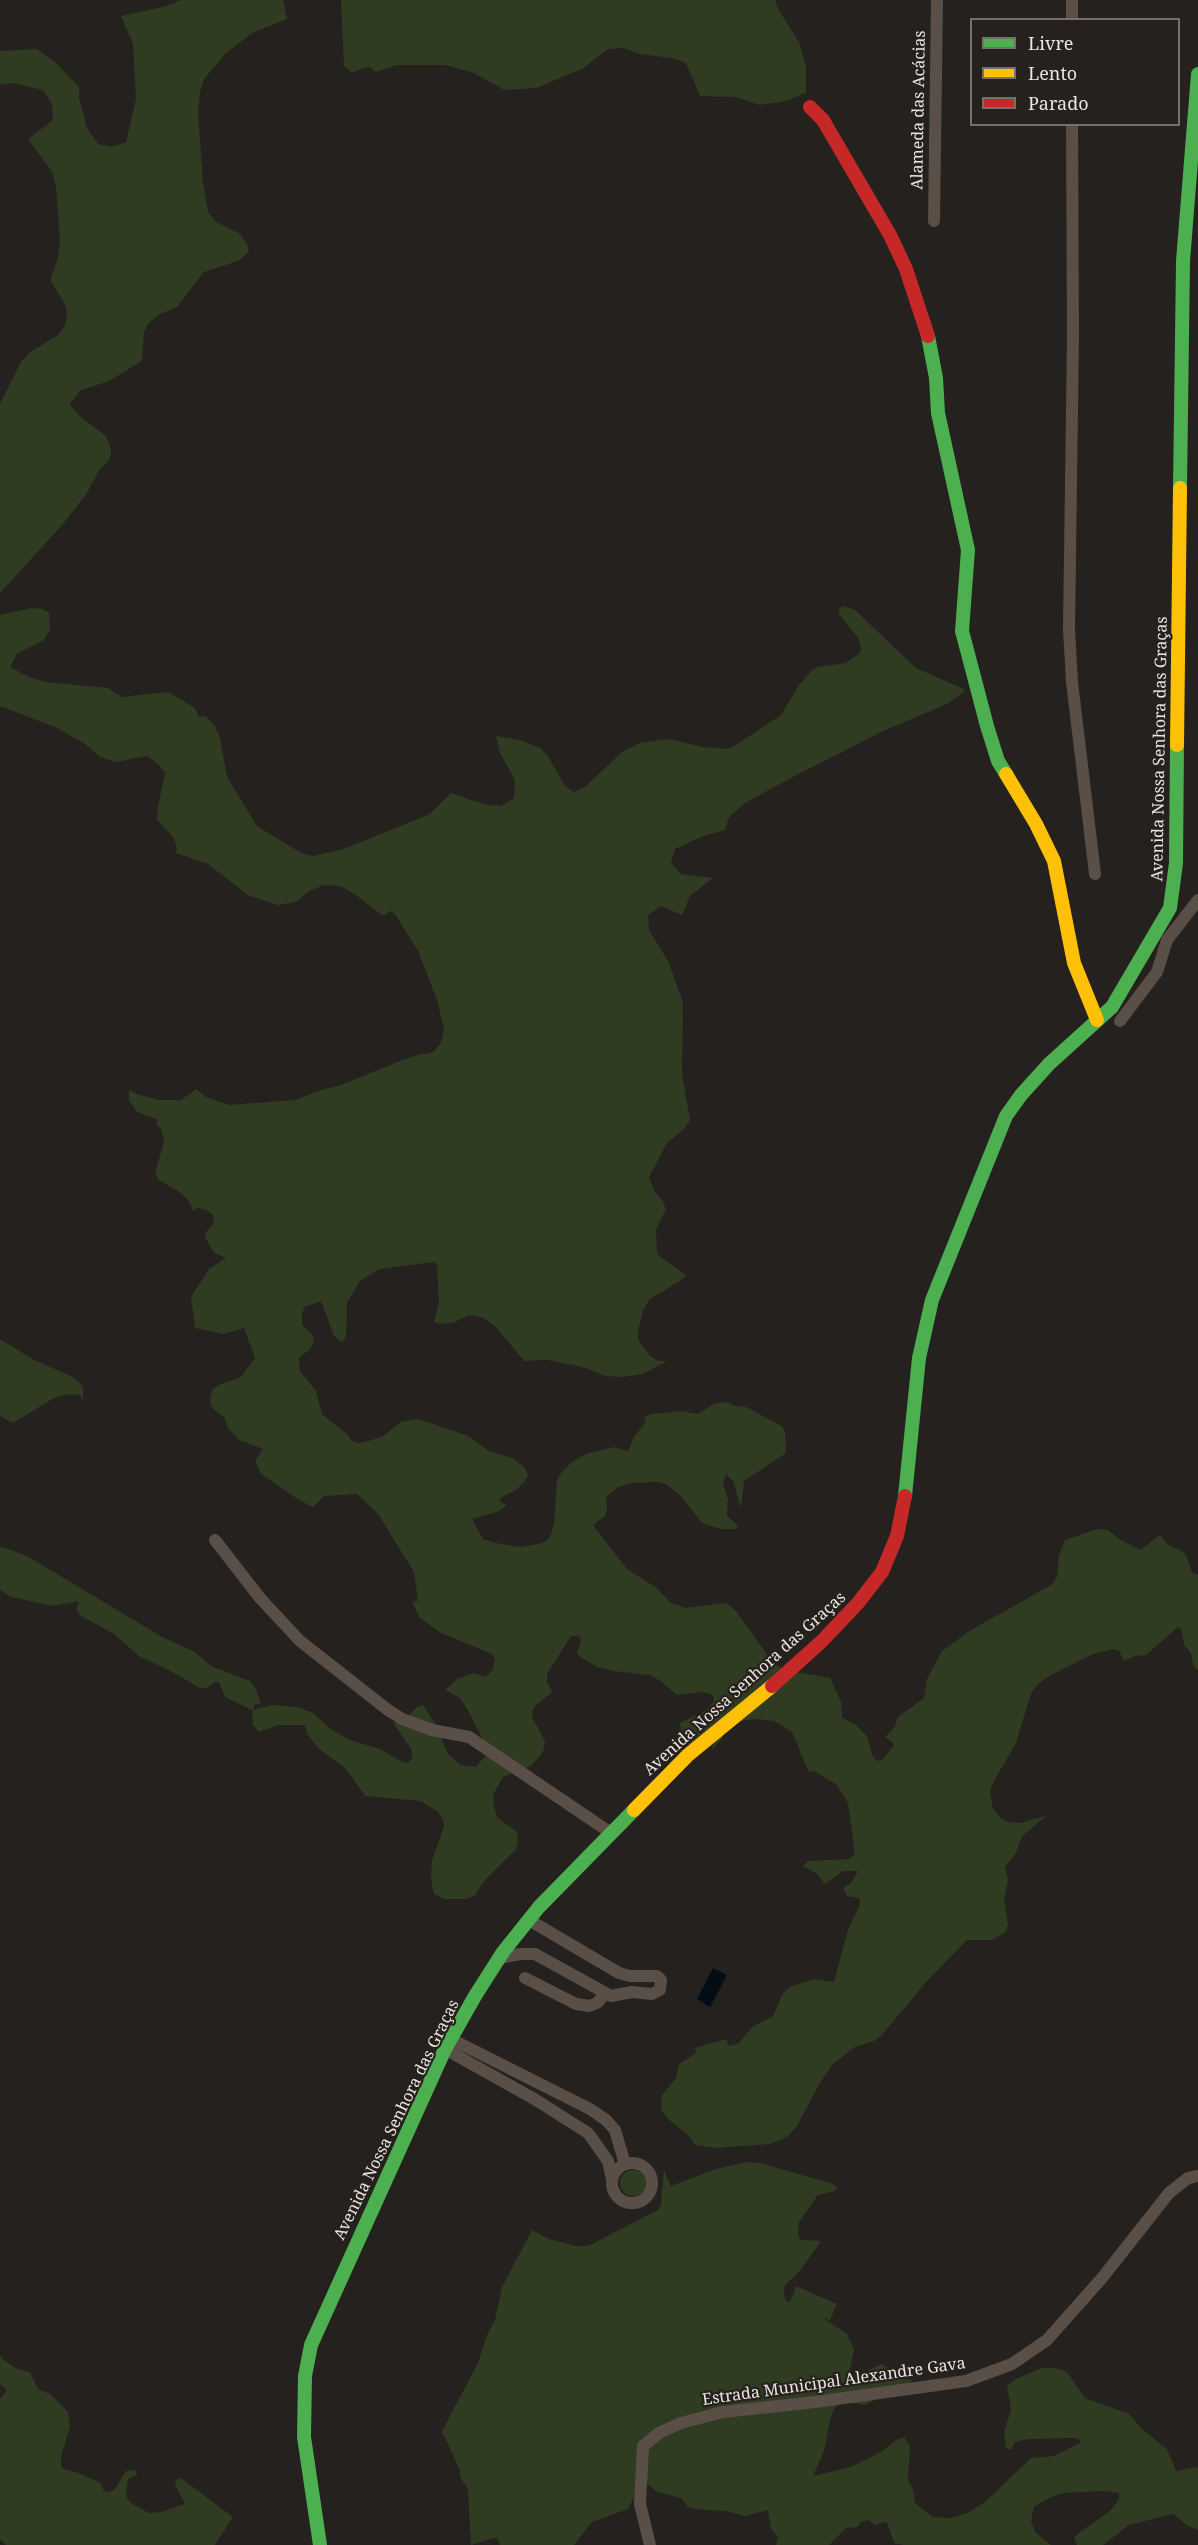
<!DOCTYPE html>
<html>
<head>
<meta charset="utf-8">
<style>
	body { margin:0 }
	#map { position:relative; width:1198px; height:2545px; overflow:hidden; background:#24211e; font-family:"Noto Serif",serif }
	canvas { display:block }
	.legend { position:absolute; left:970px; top:18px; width:210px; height:108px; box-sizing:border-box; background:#26211c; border:2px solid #74706b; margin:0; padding:8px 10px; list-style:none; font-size:18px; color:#e9e6e2 }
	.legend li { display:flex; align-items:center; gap:12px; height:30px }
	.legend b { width:30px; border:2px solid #74706b }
</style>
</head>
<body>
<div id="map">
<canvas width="1198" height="2545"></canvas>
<ul class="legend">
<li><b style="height:8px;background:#4caf50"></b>Livre</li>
<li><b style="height:8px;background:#ffc107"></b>Lento</li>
<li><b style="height:8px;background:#c62828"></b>Parado</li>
</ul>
</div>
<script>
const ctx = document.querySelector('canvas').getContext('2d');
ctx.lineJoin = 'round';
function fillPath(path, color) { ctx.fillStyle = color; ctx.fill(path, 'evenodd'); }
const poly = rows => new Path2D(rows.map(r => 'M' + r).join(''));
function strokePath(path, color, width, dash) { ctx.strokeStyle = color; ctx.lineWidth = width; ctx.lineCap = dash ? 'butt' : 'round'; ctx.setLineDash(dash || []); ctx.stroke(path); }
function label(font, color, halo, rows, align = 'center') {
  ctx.font = font + ' "Noto Serif",serif'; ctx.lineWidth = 4.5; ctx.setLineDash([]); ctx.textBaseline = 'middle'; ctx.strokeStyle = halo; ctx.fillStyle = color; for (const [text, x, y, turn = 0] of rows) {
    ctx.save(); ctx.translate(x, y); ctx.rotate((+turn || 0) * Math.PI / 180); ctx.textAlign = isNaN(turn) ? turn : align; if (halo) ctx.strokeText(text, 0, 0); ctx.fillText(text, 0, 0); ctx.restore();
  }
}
fillPath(poly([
	[181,0,283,0,287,19,252,33,226,53,204,79,200,92,198,111,203,183,208,212,216,222,239,233,247,244,249,252,238,261,204,272,177,307,158,315,147,325,144,332,142,361,109,381,79,391,70,405,81,417,106,436,111,450,110,459,99,470,87,493,63,524,0,593,0,404,20,363,29,353,58,335,65,326,67,314,65,304,50,280,58,258,60,241,56,187,52,172,28,139,53,120,52,104,43,90,14,83,0,84,0,51,37,49,57,64,79,87,79,98,87,128,98,144,112,147,126,142,136,99,133,44,121,16,163,7],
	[341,0,775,0,778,9,799,42,806,66,806,93,782,102,759,105,736,97,700,96,686,63,672,58,639,54,624,48,608,49,582,69,536,88,504,90,474,73,445,65,396,65,376,72,370,67,365,67,352,73,344,66],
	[842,606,854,609,916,668,964,689,964,692,947,704,883,731,787,780,745,803,729,817,725,830,704,836,675,849,671,863,681,874,713,878,690,896,682,915,661,906,648,915,649,930,668,961,683,1002,682,1074,690,1120,684,1129,667,1143,649,1177,654,1191,662,1200,666,1209,656,1230,657,1254,686,1275,681,1280,649,1300,643,1311,638,1331,638,1339,649,1355,658,1361,667,1361,643,1374,623,1377,605,1376,583,1367,547,1360,524,1361,496,1327,484,1318,469,1315,455,1322,440,1324,434,1322,439,1303,437,1265,434,1262,379,1269,360,1281,347,1303,346,1337,342,1343,334,1336,321,1301,305,1307,302,1313,302,1325,312,1334,314,1342,310,1349,299,1358,300,1371,316,1391,322,1414,348,1435,351,1441,359,1443,369,1441,383,1436,401,1422,419,1419,468,1436,489,1451,512,1458,524,1467,528,1475,525,1481,516,1490,500,1498,500,1502,506,1504,505,1507,497,1512,472,1519,483,1539,496,1543,520,1547,543,1543,550,1537,554,1524,557,1481,561,1473,572,1462,588,1453,615,1447,628,1451,634,1437,645,1423,645,1417,650,1414,682,1411,698,1414,715,1403,728,1402,734,1406,746,1407,782,1426,785,1432,786,1453,744,1481,741,1508,733,1481,726,1474,723,1484,728,1499,727,1516,738,1525,736,1529,720,1529,702,1523,681,1496,666,1484,657,1482,631,1483,618,1487,606,1497,607,1510,605,1516,593,1525,627,1569,657,1588,670,1602,685,1608,726,1603,736,1611,774,1664,789,1671,830,1678,841,1702,842,1718,855,1724,867,1736,873,1757,877,1761,882,1760,893,1746,893,1743,885,1737,894,1728,898,1717,924,1698,927,1679,942,1651,971,1630,1051,1585,1057,1577,1059,1555,1065,1540,1097,1529,1108,1530,1119,1539,1140,1550,1160,1535,1167,1544,1185,1553,1192,1572,1198,1575,1198,1671,1193,1665,1191,1653,1184,1645,1182,1631,1178,1627,1146,1655,1135,1656,1124,1661,1119,1651,1113,1649,1093,1654,1051,1675,1038,1684,1031,1693,1016,1743,995,1779,990,1792,993,1809,1000,1817,1008,1822,1020,1823,1046,1816,1022,1836,1016,1853,1005,1867,1008,1880,1004,1900,1008,1923,1006,1932,992,1940,967,1940,927,1981,881,2036,874,2041,855,2047,833,2064,821,2081,797,2126,787,2137,770,2144,714,2148,695,2145,687,2134,668,2119,661,2109,662,2095,676,2078,679,2064,696,2053,695,2048,726,2039,729,2046,739,2043,752,2027,773,2016,783,1993,791,1986,815,1979,834,1982,848,1930,860,1904,859,1898,847,1896,843,1888,851,1883,858,1871,843,1871,825,1884,816,1873,803,1866,808,1861,849,1859,855,1854,848,1803,837,1785,816,1772,808,1771,792,1732,774,1721,755,1719,730,1723,721,1740,711,1751,715,1739,690,1746,682,1737,680,1723,707,1710,714,1701,713,1695,703,1692,677,1695,661,1681,649,1675,613,1671,597,1667,579,1656,577,1652,581,1640,578,1636,571,1636,547,1674,547,1681,552,1692,535,1706,532,1712,533,1719,545,1741,543,1752,531,1766,503,1777,493,1795,494,1808,498,1818,517,1832,518,1840,516,1849,485,1880,475,1895,466,1899,444,1899,434,1894,431,1879,432,1861,444,1826,443,1819,437,1811,420,1801,365,1796,346,1769,318,1748,308,1735,305,1725,278,1725,259,1732,253,1725,252,1710,225,1697,219,1682,215,1682,207,1688,200,1688,167,1669,140,1657,113,1633,81,1616,76,1610,79,1601,53,1606,11,1597,0,1590,0,1546,27,1556,162,1637,195,1652,211,1666,250,1681,255,1687,261,1704,255,1704,253,1710,273,1705,297,1707,313,1713,332,1730,350,1740,380,1749,402,1762,408,1763,412,1758,412,1750,393,1723,404,1720,417,1707,423,1705,435,1723,448,1754,461,1765,476,1767,486,1755,483,1740,469,1712,460,1698,445,1690,457,1679,474,1673,486,1677,493,1669,495,1658,492,1654,441,1633,420,1618,412,1602,418,1601,414,1572,378,1514,357,1494,324,1496,313,1507,299,1500,261,1474,255,1461,263,1449,239,1440,228,1428,225,1418,212,1408,210,1400,212,1390,219,1385,241,1377,255,1358,244,1328,224,1334,195,1328,191,1297,209,1269,226,1258,214,1253,205,1237,206,1232,214,1223,213,1215,205,1209,197,1208,193,1211,189,1201,178,1191,159,1180,155,1174,164,1141,161,1128,156,1125,158,1120,137,1112,129,1100,129,1090,137,1094,159,1100,181,1100,196,1089,206,1097,229,1105,296,1100,318,1091,338,1086,410,1057,433,1052,441,1043,444,1029,437,1000,418,951,395,914,390,911,383,916,356,895,340,886,324,885,309,891,296,902,278,905,248,895,208,864,176,853,177,848,173,837,157,820,157,811,165,773,159,765,147,756,116,762,100,757,85,744,57,728,0,706,0,615,31,608,43,609,49,613,50,629,44,640,17,654,10,667,29,677,45,682,108,688,122,697,168,692,195,708,199,717,205,716,215,726,220,738,227,777,257,826,301,853,313,856,344,849,430,814,451,793,486,805,501,806,514,798,515,780,500,753,496,736,520,740,540,748,547,755,565,786,574,792,585,787,622,752,640,743,669,739,703,747,726,749,733,747,781,715,799,685,812,670,818,667,845,663,859,654,861,648,859,639,839,614,839,609],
	[0,1339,34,1360,71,1376,83,1386,83,1401,80,1395,69,1394,54,1398,13,1423,0,1416],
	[746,2162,760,2163,833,2184,837,2188,835,2191,818,2195,799,2222,798,2233,800,2240,821,2241,800,2271,785,2285,784,2293,786,2301,790,2302,796,2286,837,2304,830,2320,823,2318,847,2334,854,2350,850,2370,852,2375,860,2374,882,2364,889,2369,894,2378,914,2380,865,2405,845,2402,835,2407,831,2416,824,2451,813,2476,851,2467,881,2452,896,2440,904,2437,910,2445,908,2479,913,2490,915,2503,933,2517,951,2518,967,2513,985,2502,1031,2458,1054,2456,1080,2443,1080,2440,1075,2438,1029,2439,1015,2442,1011,2450,1006,2448,1004,2432,1011,2410,1007,2386,1014,2380,1041,2368,1055,2368,1067,2372,1085,2398,1129,2414,1143,2430,1167,2449,1176,2471,1198,2467,1198,2530,1188,2526,1173,2514,1129,2525,1103,2545,1077,2545,1074,2538,1080,2532,1111,2510,1119,2499,1119,2493,1102,2491,1063,2493,1047,2499,1034,2507,1031,2521,1035,2532,1051,2545,904,2545,894,2543,887,2523,883,2522,876,2525,868,2520,861,2522,857,2527,846,2528,829,2545,776,2545,778,2537,771,2529,768,2510,745,2516,726,2511,693,2509,688,2507,681,2498,657,2492,643,2480,628,2509,592,2522,574,2545,500,2545,498,2539,494,2538,471,2545,468,2489,460,2477,460,2471,442,2431,478,2363,487,2335,495,2320,502,2287,532,2230,549,2239,576,2246,588,2246,658,2210,661,2204,664,2170,671,2186,716,2169],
	'620 2183a13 13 0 1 1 26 0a13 13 0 1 1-26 0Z',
	[0,2355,4,2360,17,2369,30,2372,38,2389,50,2394,68,2412,70,2427,61,2456,61,2468,79,2473,100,2483,104,2491,108,2492,114,2490,126,2471,136,2470,137,2475,129,2478,127,2483,126,2497,132,2504,149,2513,161,2512,185,2504,175,2485,176,2480,181,2478,233,2517,215,2545,6,2545,0,2539,0,2399,7,2390,0,2384]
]), '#2f3c21');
fillPath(poly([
	[713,1968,727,1975,710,2007,697,1999]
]), '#030d16');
strokePath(poly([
	[1072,0,1072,20],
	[1072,124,1073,336,1069,629,1072,682,1095,874],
	[934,221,937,0],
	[1120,1021,1157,972,1167,940,1198,900],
	[215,1540,260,1598,300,1641,388,1710,402,1719,432,1730,469,1737,611,1833],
	[499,1958,520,1954,535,1954,611,1996,632,1992,652,1994,660,1990,661,1980,657,1976,630,1976,619,1973,529,1920],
	[525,1978,576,2004,589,2006,597,2003,605,1994],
	[451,2039,590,2109,606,2120,615,2130,625,2164],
	[445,2049,536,2100,588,2133,608,2161,612,2179],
	'612 2183a20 20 0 1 1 40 0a20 20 0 1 1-40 0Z',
	[650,2545,640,2504,643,2446,659,2433,681,2423,723,2412,815,2402,966,2381,1012,2364,1047,2340,1102,2278,1169,2193,1188,2178,1198,2176]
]), '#5a4f46', 12);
strokePath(poly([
	[928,336,936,378,938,413,968,550,962,631,987,726,998,761,1006,774],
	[1180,488,1183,261,1198,74],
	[905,1496,919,1358,932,1300,1006,1116,1021,1095,1049,1064,1112,1007,1170,908,1176,863,1177,745],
	[320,2545,304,2437,305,2376,311,2345,445,2049,475,1996,503,1952,539,1907,634,1810]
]), '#4caf50', 14);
strokePath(poly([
	[1177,745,1180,488],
	[1006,774,1036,824,1054,861,1074,963,1097,1020],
	[634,1810,688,1755,772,1686]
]), '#ffc107', 14);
strokePath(poly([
	[810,107,823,120,890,235,906,269,928,336],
	[772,1686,822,1641,858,1603,882,1572,897,1536,905,1496]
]), '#c62828', 14);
label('16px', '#e9e6e2', '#26211c', [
	["Alameda das Acácias",919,110,-89],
	["Avenida Nossa Senhora das Graças",1160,749,-89],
	["Avenida Nossa Senhora das Graças",745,1684,-42],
	["Avenida Nossa Senhora das Graças",397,2120,-64],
	["Estrada Municipal Alexandre Gava",834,2382,-8]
]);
</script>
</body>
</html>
